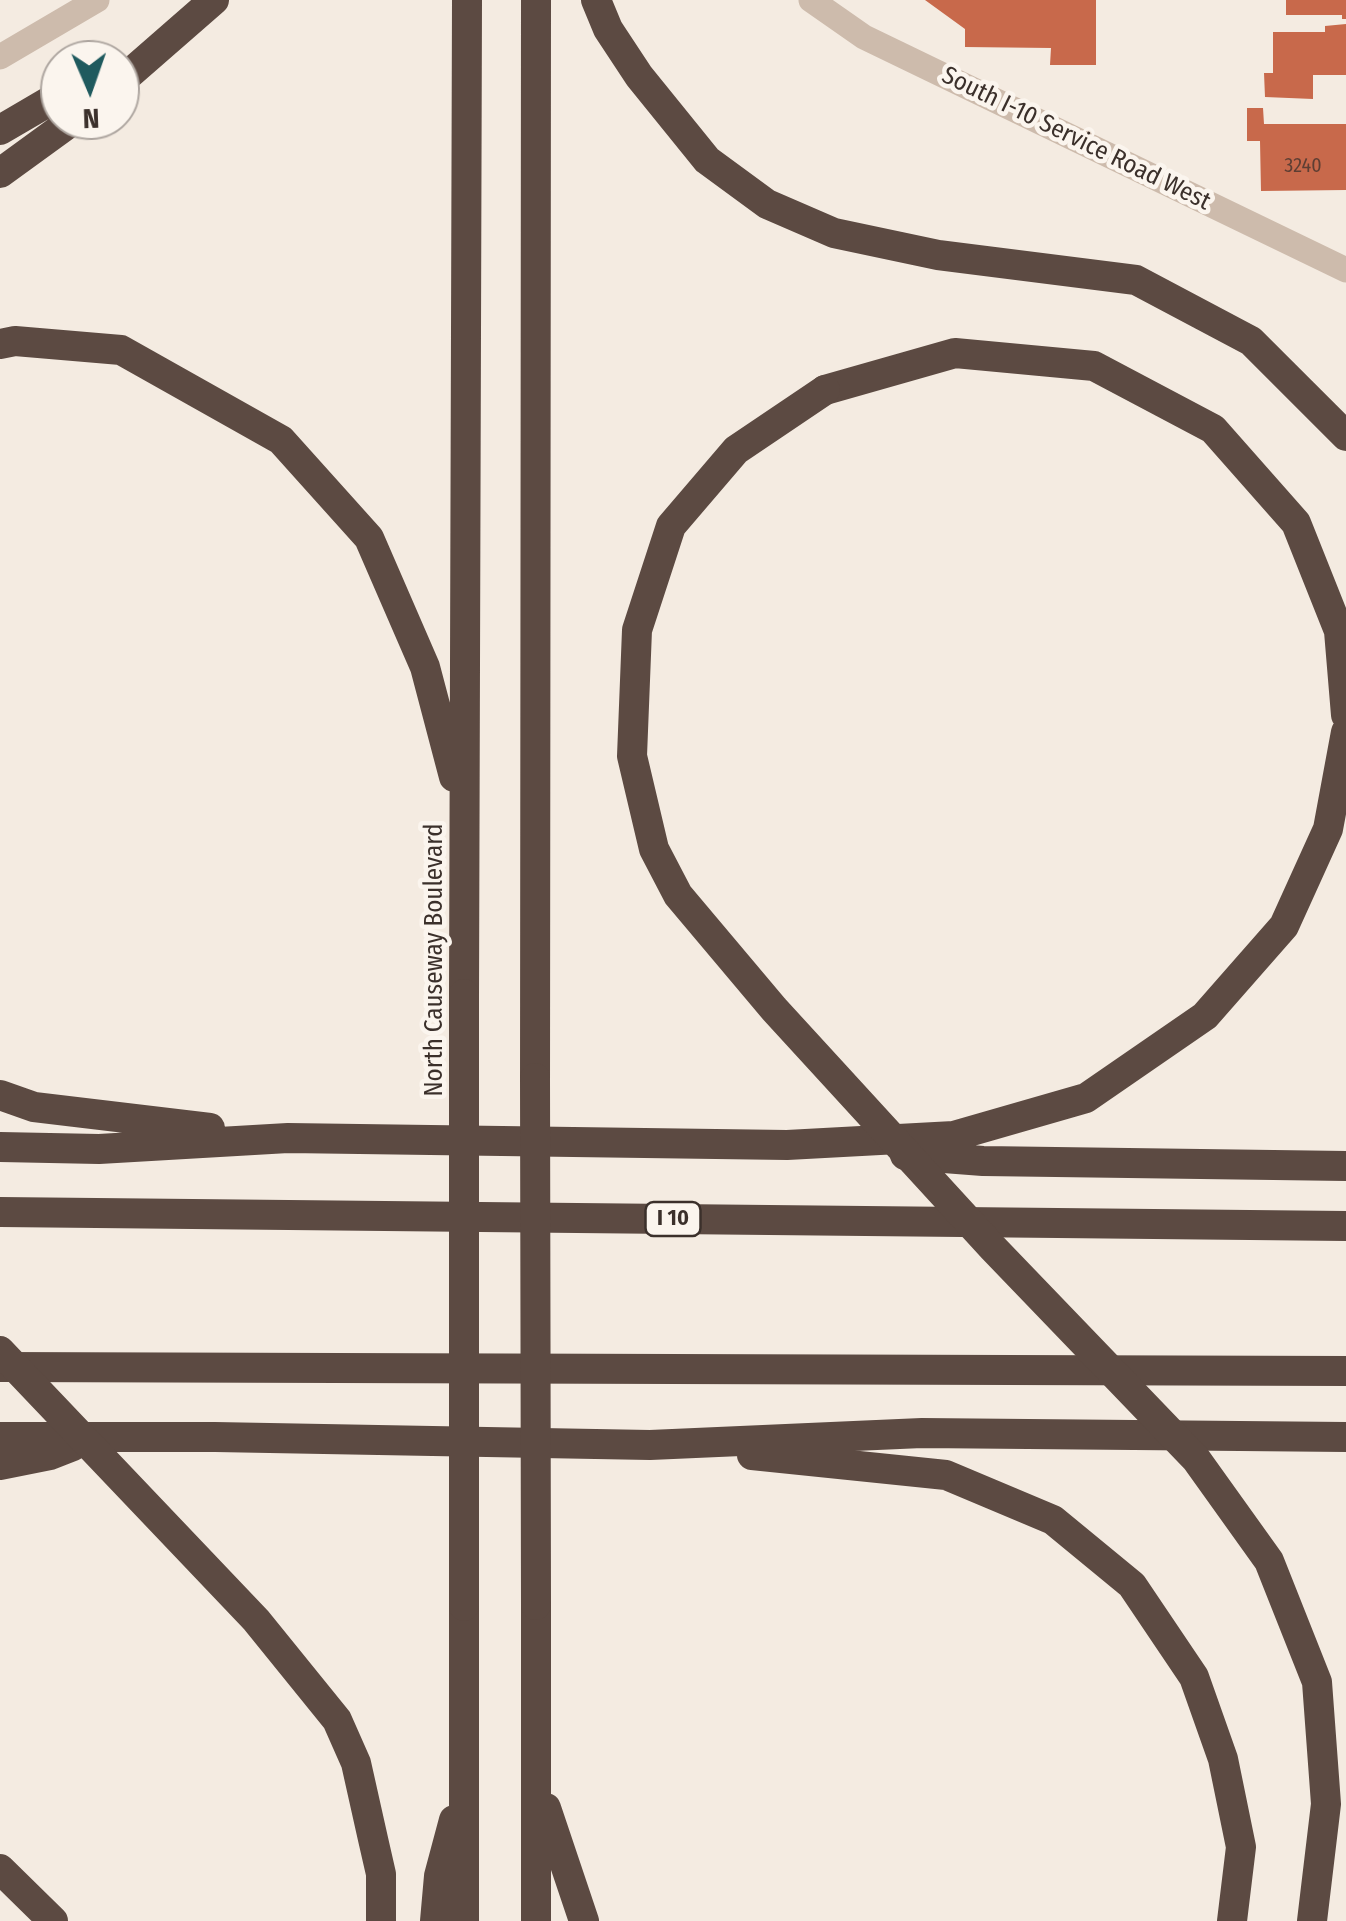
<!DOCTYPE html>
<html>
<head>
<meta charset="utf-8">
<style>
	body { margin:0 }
	#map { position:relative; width:1346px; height:1921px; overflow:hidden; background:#f4ebe1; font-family:"Fira Sans Condensed",sans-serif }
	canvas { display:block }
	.north { position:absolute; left:40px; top:40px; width:100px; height:100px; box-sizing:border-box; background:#fbf5ee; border:2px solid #aea6a0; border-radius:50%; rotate:178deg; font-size:28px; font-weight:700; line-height:40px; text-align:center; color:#3b302b }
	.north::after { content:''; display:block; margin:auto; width:35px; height:45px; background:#1f5a5e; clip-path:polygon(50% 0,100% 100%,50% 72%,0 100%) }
</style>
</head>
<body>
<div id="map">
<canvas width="1346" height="1921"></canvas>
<div class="north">N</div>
</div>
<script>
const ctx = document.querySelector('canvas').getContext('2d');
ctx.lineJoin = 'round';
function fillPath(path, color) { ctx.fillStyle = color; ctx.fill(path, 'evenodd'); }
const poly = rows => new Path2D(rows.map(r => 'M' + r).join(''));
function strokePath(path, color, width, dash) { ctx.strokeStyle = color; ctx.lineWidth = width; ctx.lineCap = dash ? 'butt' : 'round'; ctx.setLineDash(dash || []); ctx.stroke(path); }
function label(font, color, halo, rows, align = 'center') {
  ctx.font = font + ' "Fira Sans Condensed",sans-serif'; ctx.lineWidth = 9; ctx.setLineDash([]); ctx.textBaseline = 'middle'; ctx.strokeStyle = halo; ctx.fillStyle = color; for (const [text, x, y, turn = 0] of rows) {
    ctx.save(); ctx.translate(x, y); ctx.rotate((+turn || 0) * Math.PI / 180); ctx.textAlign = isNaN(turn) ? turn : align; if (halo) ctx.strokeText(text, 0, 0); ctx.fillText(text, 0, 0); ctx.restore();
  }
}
fillPath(poly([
	[925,0,1096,0,1096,65,1050,65,1051,48,965,47,965,29],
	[1286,0,1346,0,1346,19,1342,19,1342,15,1286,15],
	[1346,24,1346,75,1313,75,1313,99,1265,97,1264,73,1273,73,1273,32,1325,32,1325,26],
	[1247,108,1263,108,1264,124,1346,124,1346,190,1261,191,1260,141,1247,141]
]), '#c8694b');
strokePath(poly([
	[811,0,864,37,1346,270],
	[0,57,97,0]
]), '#cdbbac', 25);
strokePath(poly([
	[596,0,608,29,639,76,707,160,767,204,834,233,938,255,1136,280,1251,341,1346,436],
	[120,82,214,0],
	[0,130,60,95],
	[0,173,73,120],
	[0,344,15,341,121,350,281,440,369,538,425,667,454,777],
	[825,390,955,353,1094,366,1213,429,1296,523,1339,631,1346,715],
	[464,994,467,0],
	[535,1078,536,0],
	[0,1095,34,1107,210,1128],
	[0,1147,99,1149,288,1138,787,1145,954,1136,1086,1098,1205,1016,1284,926,1328,829,1346,732],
	[905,1155,983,1161,1346,1166],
	[0,1212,1346,1226],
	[0,1367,1346,1371],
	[0,1437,215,1437,650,1445,922,1433,1346,1437],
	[752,1455,946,1475,1053,1520,1132,1585,1194,1677,1223,1759,1241,1847,1232,1921],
	[0,1465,50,1455,73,1446],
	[536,1605,536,1921],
	[464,1606,464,1921],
	[546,1808,584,1921],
	[0,1869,53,1921],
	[435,1921,439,1876,454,1820]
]), '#5c4a42', 30);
strokePath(poly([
	[825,390,736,450,671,526,637,630,632,756,654,849,678,895,774,1009,993,1248,1196,1459,1269,1561,1317,1682,1326,1804,1312,1921],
	[464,994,464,1606],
	[535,1078,536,1605],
	[0,1351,256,1620,337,1720,356,1763,373,1839,381,1874,381,1921]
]), '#5c4a42', 30);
label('20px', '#5e3e33', null, [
	["3240",1303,166]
]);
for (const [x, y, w] of [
	[673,1219,55]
]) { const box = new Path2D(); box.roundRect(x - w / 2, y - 17, w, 34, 8); ctx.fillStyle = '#fbf5ee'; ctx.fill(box); strokePath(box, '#3b302b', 2.5); }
label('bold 22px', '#3b302b', null, [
	["I 10",673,1219]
]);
label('25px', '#3b302b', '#fbf5ee', [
	["South I-10 Service Road West",1076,139,26],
	["North Causeway Boulevard",435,960,-90]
]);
</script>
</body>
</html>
